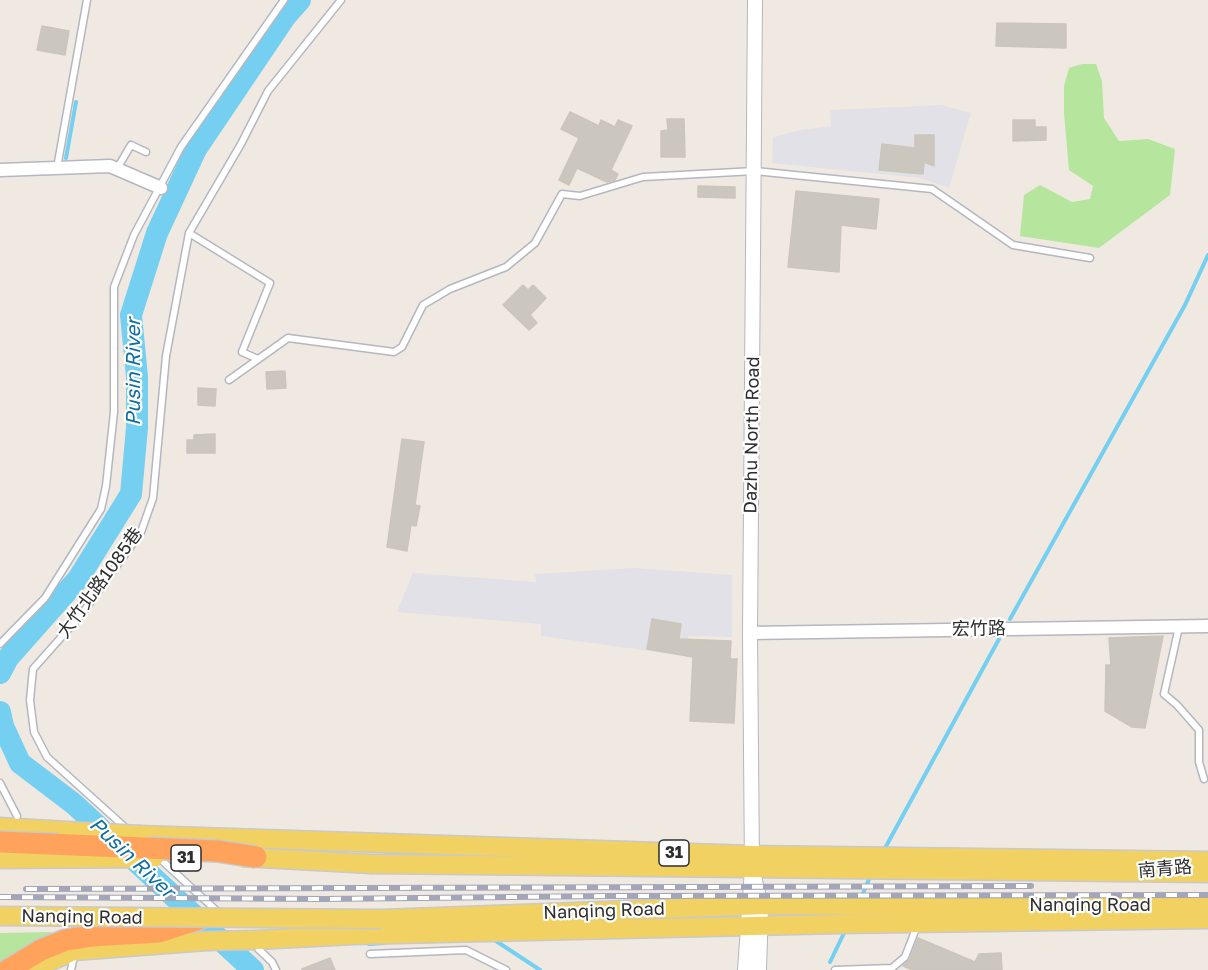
<!DOCTYPE html>
<html>
<head>
<meta charset="utf-8">
<style>
	body { margin:0 }
	canvas { display:block; background:#efe9e1 }
</style>
</head>
<body>
<canvas width="1208" height="970"></canvas>
<script>
const ctx = document.querySelector('canvas').getContext('2d');
ctx.lineJoin = 'round';
function fillPath(path, color) { ctx.fillStyle = color; ctx.fill(path, 'evenodd'); }
const poly = rows => new Path2D(rows.map(r => 'M' + r).join(''));
function strokePath(path, color, width, dash) { ctx.strokeStyle = color; ctx.lineWidth = width; ctx.lineCap = dash ? 'butt' : 'round'; ctx.setLineDash(dash || []); ctx.stroke(path); }
function label(font, color, halo, rows, align = 'center') {
  ctx.font = font + ' "Golos Text","Noto Sans TC",sans-serif'; ctx.lineWidth = 4.5; ctx.setLineDash([]); ctx.textBaseline = 'middle'; ctx.strokeStyle = halo; ctx.fillStyle = color; for (const [text, x, y, turn = 0] of rows) {
    ctx.save(); ctx.translate(x, y); ctx.rotate((+turn || 0) * Math.PI / 180); ctx.textAlign = isNaN(turn) ? turn : align; if (halo) ctx.strokeText(text, 0, 0); ctx.fillText(text, 0, 0); ctx.restore();
  }
}
fillPath(poly([
	[942,105,971,113,949,188,920,178,772,163,773,137,801,130,831,126,830,110],
	[634,568,732,575,732,637,688,636,686,656,541,636,541,624,397,612,413,573,536,582,535,574]
]), '#e3e1e8');
fillPath(poly([
	[1082,64,1096,64,1102,81,1104,118,1119,141,1148,139,1175,149,1170,195,1099,248,1020,236,1024,195,1040,185,1072,202,1090,199,1093,186,1069,170,1064,113,1064,86,1069,68],
	[52,932,46,939,10,955,0,962,0,933]
]), '#b6e59e');
strokePath(poly([
	[66,158,76,102],
	[1010,619,1185,305,1208,255],
	[884,850,999,639],
	[861,898,870,877],
	[493,939,540,970],
	[369,944,384,943],
	[830,962,845,931]
]), '#75cff0', 4);
strokePath(poly([
	[0,673,8,658,78,579,131,494,137,428,137,377,131,315,157,233,196,149,285,17,300,0],
	[0,712,3,726,20,763,74,804,253,970]
]), '#75cff0', 22);
const building = poly([
	[997,23,1066,24,1066,48,996,46,997,23],
	[42,26,69,31,65,55,37,50,42,26],
	[570,112,599,126,601,120,615,127,618,120,632,126,611,170,618,174,615,180,607,182,577,168,569,185,559,180,579,138,561,129,570,112],
	[667,119,684,119,685,157,661,157,661,131,668,130,667,119],
	[1013,120,1035,120,1035,127,1046,127,1046,140,1013,141,1013,120],
	[915,135,934,135,934,166,924,162,923,174,879,170,882,144,915,148,915,135],
	[698,186,735,187,735,198,698,197,698,186],
	[796,191,879,199,876,229,841,225,839,272,788,267,796,191],
	[523,285,528,290,533,285,546,298,530,315,537,323,529,330,503,305,523,285],
	[285,371,286,388,267,389,266,372,285,371],
	[198,388,216,389,215,406,198,405,198,388],
	[215,434,215,453,187,453,187,440,194,440,194,435,215,434],
	[402,439,424,442,415,505,420,506,416,526,411,525,407,551,387,547,402,439],
	[652,619,681,624,679,639,731,641,730,659,737,659,734,723,690,721,693,657,647,649,652,619],
	[1163,636,1145,728,1132,727,1105,711,1106,665,1111,665,1109,638,1163,636],
	[918,938,975,962,979,954,1001,953,1002,970,913,970,903,966,910,959,918,938],
	[330,958,335,970,302,970,302,969,330,958]
]);
fillPath(building, '#cbc7bf');
strokePath(building, '#cbc5ba', 1.5);
const service = poly([
	[118,167,131,145,146,152],
	[57,168,87,0],
	[189,233,270,283,242,352,258,359],
	[229,380,288,338,394,352,402,347,423,305,450,289,506,267,535,243,562,194,580,196,643,177,755,171,932,189,1013,245,1090,258],
	[1179,627,1164,694,1177,705,1199,730,1199,762,1204,779],
	[0,644,45,598,101,509,106,486,114,412,114,287,134,235,181,147,284,0],
	[0,783,17,816],
	[128,830,47,757,34,732,30,700,33,669,81,615,141,532,153,498,166,356,189,233,241,144,268,91,341,0],
	[158,857,219,913],
	[253,944,272,962,276,970],
	[370,954,466,950,506,970],
	[71,970,74,956],
	[835,970,892,968,905,957,917,926]
]);
const minor = poly([
	[0,170,110,166,161,188],
	[750,633,1208,626]
]);
const tertiary = poly([
	[754,877,761,905,759,970],
	[745,970,752,869,750,633,755,0]
]);
const primary = poly([
	[0,827,67,831],
	[140,835,752,855,1208,861],
	[372,864,1208,873],
	[382,919,767,905,1208,907],
	[256,940,354,935,841,924,1208,919],
	[30,970,74,951,207,941]
]);
const motorway = poly([
	[8,970,41,950,66,940,92,936,159,932,199,919]
]);
strokePath(service, '#b4b7c1', 9);
strokePath(minor, '#b4b7c1', 15);
strokePath(tertiary, '#b4b7c1', 16);
strokePath(primary, '#c9c9c9', 21);
strokePath(motorway, '#c9c9c9', 24);
strokePath(service, '#fff', 6);
strokePath(minor, '#fff', 12);
strokePath(tertiary, '#fff', 14);
strokePath(primary, '#f2d163', 18);
strokePath(motorway, '#ffa35c', 21);
const rail = poly([
	[26,889,1031,886],
	[0,897,324,899,607,896,1208,895]
]);
strokePath(rail, '#a3a6b8', 6);
strokePath(rail, '#fff', 4, [11]);
const primaryBridge = poly([
	[67,831,140,835],
	[242,857,372,864],
	[0,859,154,858],
	[0,916,382,919],
	[207,941,256,940]
]);
const motorwayBridge = poly([
	[0,842,217,851,256,857]
]);
strokePath(primaryBridge, '#c9c9c9', 21, []);
strokePath(motorwayBridge, '#c9c9c9', 24, []);
strokePath(primaryBridge, '#f2d163', 18);
strokePath(motorwayBridge, '#ffa35c', 21);
for (const [x, y, w] of [
	[674,853,30],
	[186,858,30]
]) { const box = new Path2D(); box.roundRect(x - w / 2, y - 13, w, 26, 4.5); ctx.fillStyle = '#fff'; ctx.fill(box); strokePath(box, '#2e2e2e', 1.5); }
label('bold 16px', '#2e2e2e', null, [
	["31",674,853],
	["31",186,858]
]);
label('18px', '#2e2e2e', '#fff', [
	["Dazhu North Road",752,435,-89],
	["大竹北路1085巷",100,583,-54],
	["宏竹路",979,629,-1],
	["南青路",1165,869,-5],
	["Nanqing Road",1090,905],
	["Nanqing Road",604,911,-2],
	["Nanqing Road",82,917,1]
]);
label('italic 20px', '#0d6fa3', '#fff', [
	["Pusin River",134,372,-90],
	["Pusin River",132,858,43]
]);
</script>
</body>
</html>
